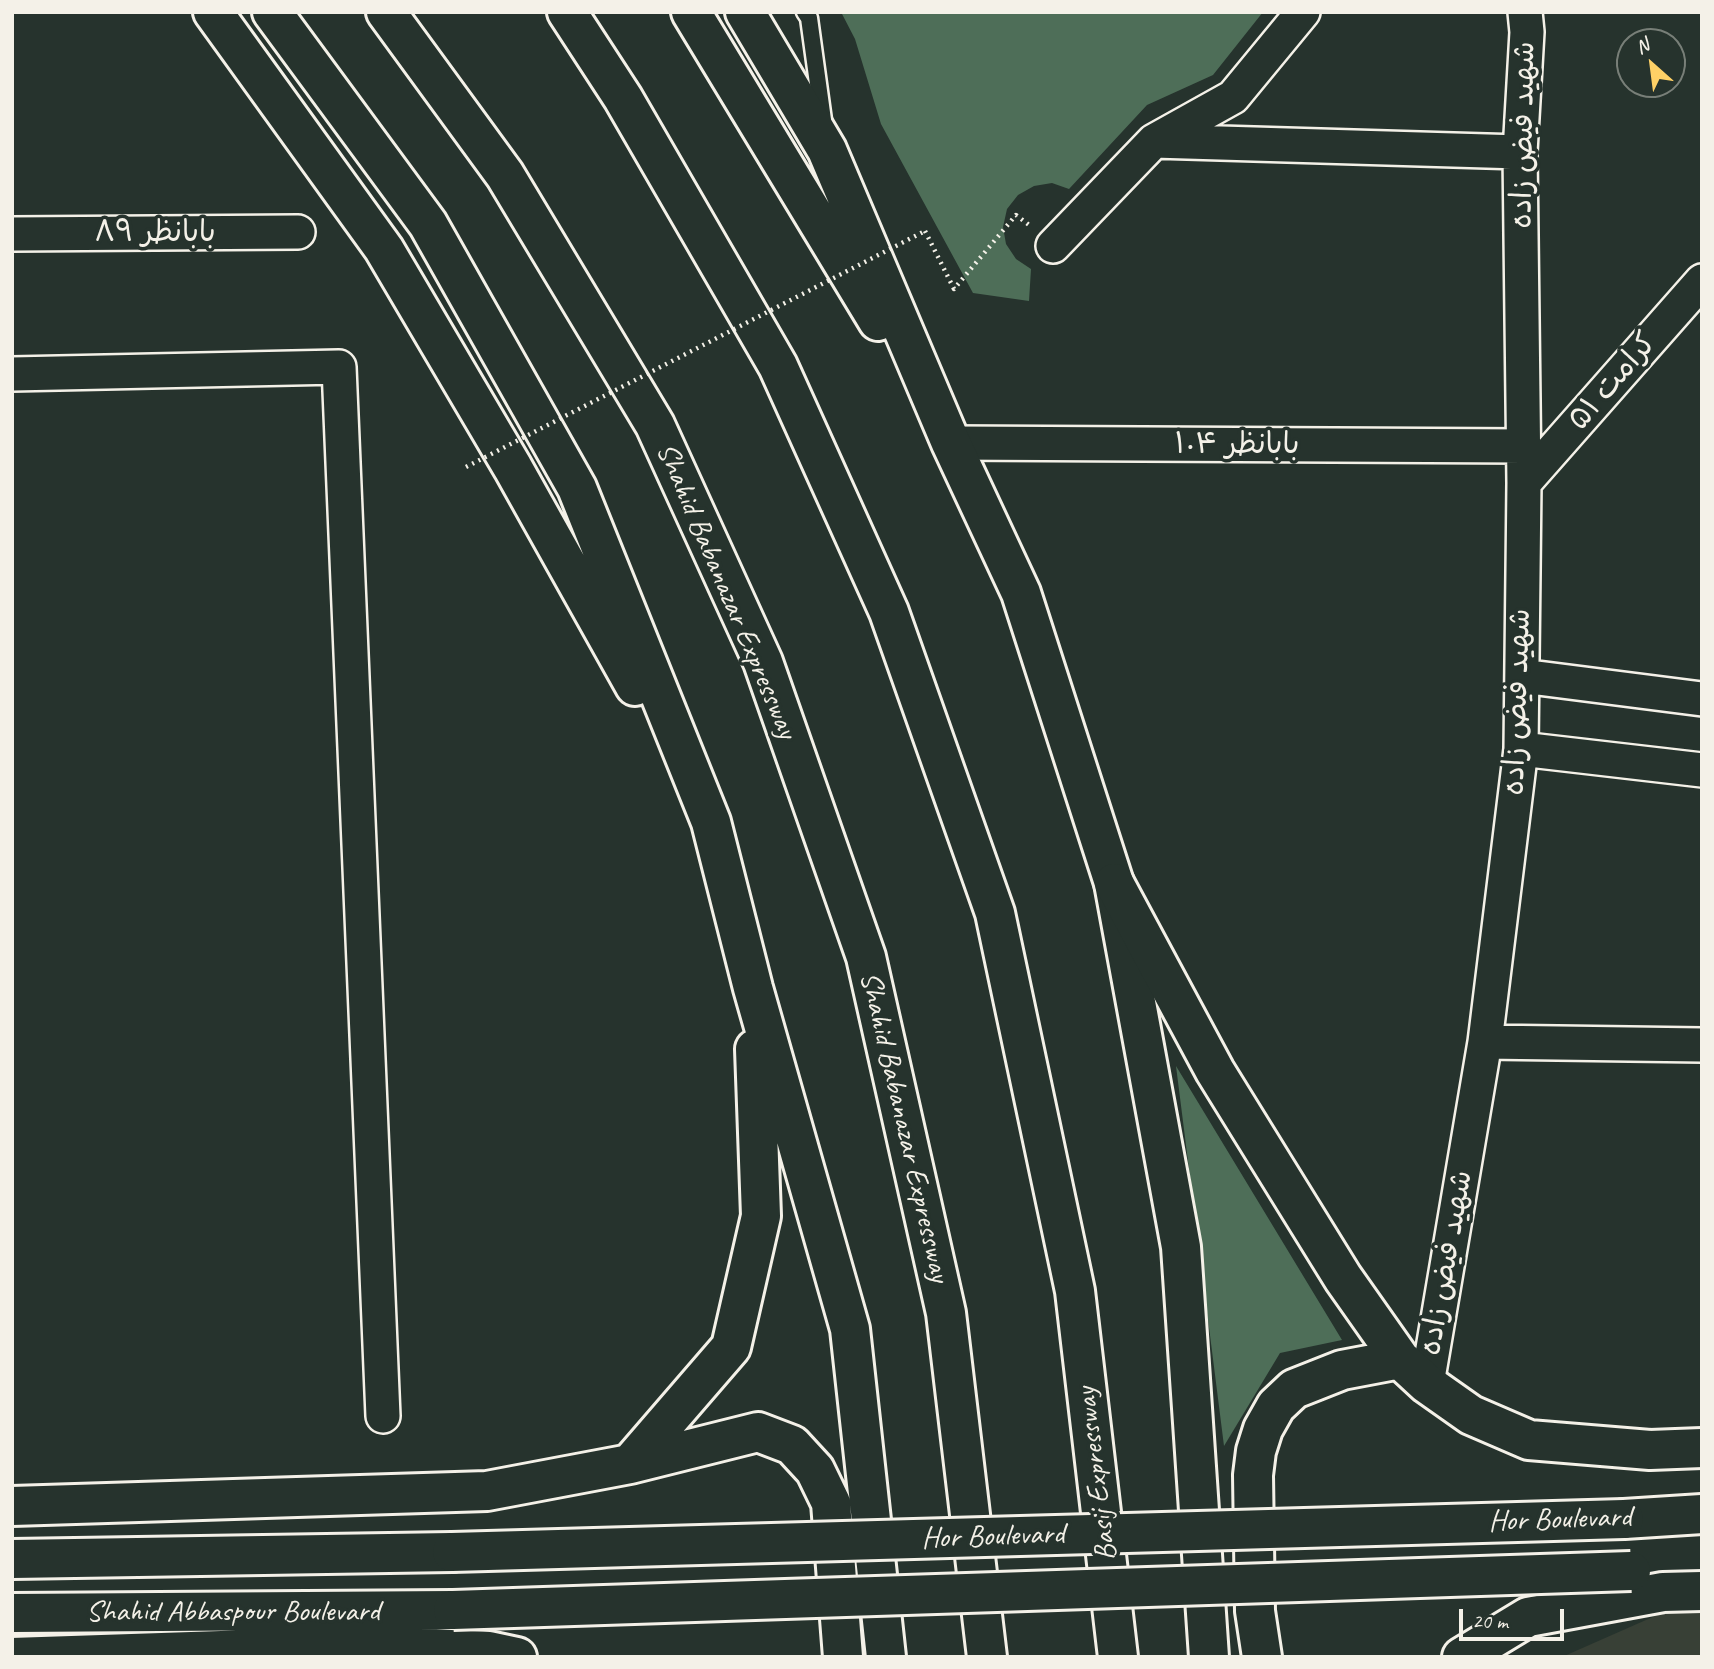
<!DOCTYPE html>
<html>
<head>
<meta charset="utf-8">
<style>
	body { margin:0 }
	#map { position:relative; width:1714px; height:1669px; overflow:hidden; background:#26332d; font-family:Caveat,sans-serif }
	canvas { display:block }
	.frame { position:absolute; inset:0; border:14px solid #f4f1e8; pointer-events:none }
	.north { position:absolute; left:1616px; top:28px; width:70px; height:70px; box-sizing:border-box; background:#26332d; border:2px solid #787f78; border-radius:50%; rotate:332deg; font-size:19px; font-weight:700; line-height:28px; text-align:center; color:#f4f1e8 }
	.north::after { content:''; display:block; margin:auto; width:24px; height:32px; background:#ffd166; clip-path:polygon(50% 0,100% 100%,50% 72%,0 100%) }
	.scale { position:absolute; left:1459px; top:1609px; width:105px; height:32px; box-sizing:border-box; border:4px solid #f4f1e8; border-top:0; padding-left:9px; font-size:21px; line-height:24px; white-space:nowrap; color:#f4f1e8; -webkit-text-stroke:5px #26332d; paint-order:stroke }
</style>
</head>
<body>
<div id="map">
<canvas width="1714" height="1669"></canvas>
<div class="frame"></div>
<div class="north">N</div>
<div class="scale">20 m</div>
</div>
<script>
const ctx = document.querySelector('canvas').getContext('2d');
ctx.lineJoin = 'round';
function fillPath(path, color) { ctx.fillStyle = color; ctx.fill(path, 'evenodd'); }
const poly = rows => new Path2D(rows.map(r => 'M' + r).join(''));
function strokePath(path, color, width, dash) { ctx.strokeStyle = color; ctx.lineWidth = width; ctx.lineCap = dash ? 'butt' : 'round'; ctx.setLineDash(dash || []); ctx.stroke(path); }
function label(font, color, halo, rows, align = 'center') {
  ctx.font = font + ' Caveat,"Playpen Sans Arabic",sans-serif'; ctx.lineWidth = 7; ctx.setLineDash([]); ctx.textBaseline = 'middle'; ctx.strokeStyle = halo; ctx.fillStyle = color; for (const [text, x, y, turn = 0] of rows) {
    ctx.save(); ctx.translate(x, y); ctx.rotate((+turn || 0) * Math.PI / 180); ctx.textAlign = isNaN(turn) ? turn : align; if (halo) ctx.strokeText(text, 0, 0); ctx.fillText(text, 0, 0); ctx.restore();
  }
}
fillPath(poly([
	[1680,1605,1702,1605,1702,1657,1562,1657]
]), '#384036');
fillPath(poly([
	[841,12,1263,12,1213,75,1147,105,1069,189,1052,183,1034,186,1018,195,1007,209,1003,227,1006,244,1016,259,1031,269,1029,301,973,293,881,124,855,39],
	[1176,1066,1342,1340,1280,1353,1224,1446]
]), '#4e6e58');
const lane = poly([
	[805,12,809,18,823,120]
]);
const street = poly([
	[1154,141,1520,152],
	[12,234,298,232],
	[1053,246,1154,141,1233,97,1303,12],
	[12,374,339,367,383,1416],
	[951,443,1524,446],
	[1524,483,1702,281],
	[1522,676,1702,699],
	[1521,749,1702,770],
	[1485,1042,1702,1045],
	[1427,1384,1485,1042,1521,749,1524,483,1520,152,1527,32,1525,12]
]);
const secondary = poly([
	[213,12,384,249,513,468,635,686],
	[272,12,428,224,577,488,711,822,753,988,850,1329,886,1657],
	[691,12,878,321],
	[745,12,827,150,951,443,1021,593,1114,883,1181,1247,1209,1657],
	[630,1464,758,1432,792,1445,815,1470,831,1503,843,1657],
	[12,1506,487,1491,630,1464,731,1347,761,1216,755,1049],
	[12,1559,452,1552],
	[12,1613,453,1610],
	[12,1657,372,1645,489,1651,517,1657]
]);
const primary = poly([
	[1114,883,1215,1071,1343,1278,1400,1359,1427,1384,1471,1415,1529,1440,1650,1450,1702,1448],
	[1624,1519,1702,1514],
	[1262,1657,1255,1611,1253,1475,1256,1451,1263,1429,1276,1406,1294,1389,1342,1370,1400,1359],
	[1462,1657,1528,1617,1663,1592,1702,1591]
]);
const highway = poly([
	[386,12,505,175,655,425,763,662,866,957,946,1313,987,1657],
	[567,12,623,98,778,366,889,612,995,913,1075,1291,1118,1657]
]);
strokePath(lane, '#f4f1e8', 21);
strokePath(street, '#f4f1e8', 38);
strokePath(secondary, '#f4f1e8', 44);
strokePath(primary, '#f4f1e8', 44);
strokePath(highway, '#f4f1e8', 44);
strokePath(poly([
	[925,231,954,289,1016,215,1029,225]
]), '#f4f1e8', 4.5, [2, 5]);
strokePath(lane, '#26332d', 16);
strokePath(street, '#26332d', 33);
strokePath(secondary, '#26332d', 38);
strokePath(primary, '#26332d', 38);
strokePath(highway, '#26332d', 38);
const primaryBridge = poly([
	[452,1552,1624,1519],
	[453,1610,1631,1571]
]);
strokePath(primaryBridge, '#f4f1e8', 44, []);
strokePath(poly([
	[466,467,925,231]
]), '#f4f1e8', 4.5, [2, 5]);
strokePath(primaryBridge, '#26332d', 38);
label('30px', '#f4f1e8', '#26332d', [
	["شهید فیض زاده",1524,135,-89],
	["بابانظر ۸۹",155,233],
	["کرامت ۵۱",1613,382,-49],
	["بابانظر ۱۰۴",1237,445],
	["Shahid Babanazar Expressway",726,591,67],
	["شهید فیض زاده",1518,702,-88],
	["Shahid Babanazar Expressway",904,1127,77],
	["شهید فیض زاده",1447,1263,-80],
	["Basij Expressway",1097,1474,-97],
	["Hor Boulevard",1560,1520,-2],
	["Hor Boulevard",993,1537,-2],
	["Shahid Abbaspour Boulevard",233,1612]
]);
</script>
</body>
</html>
